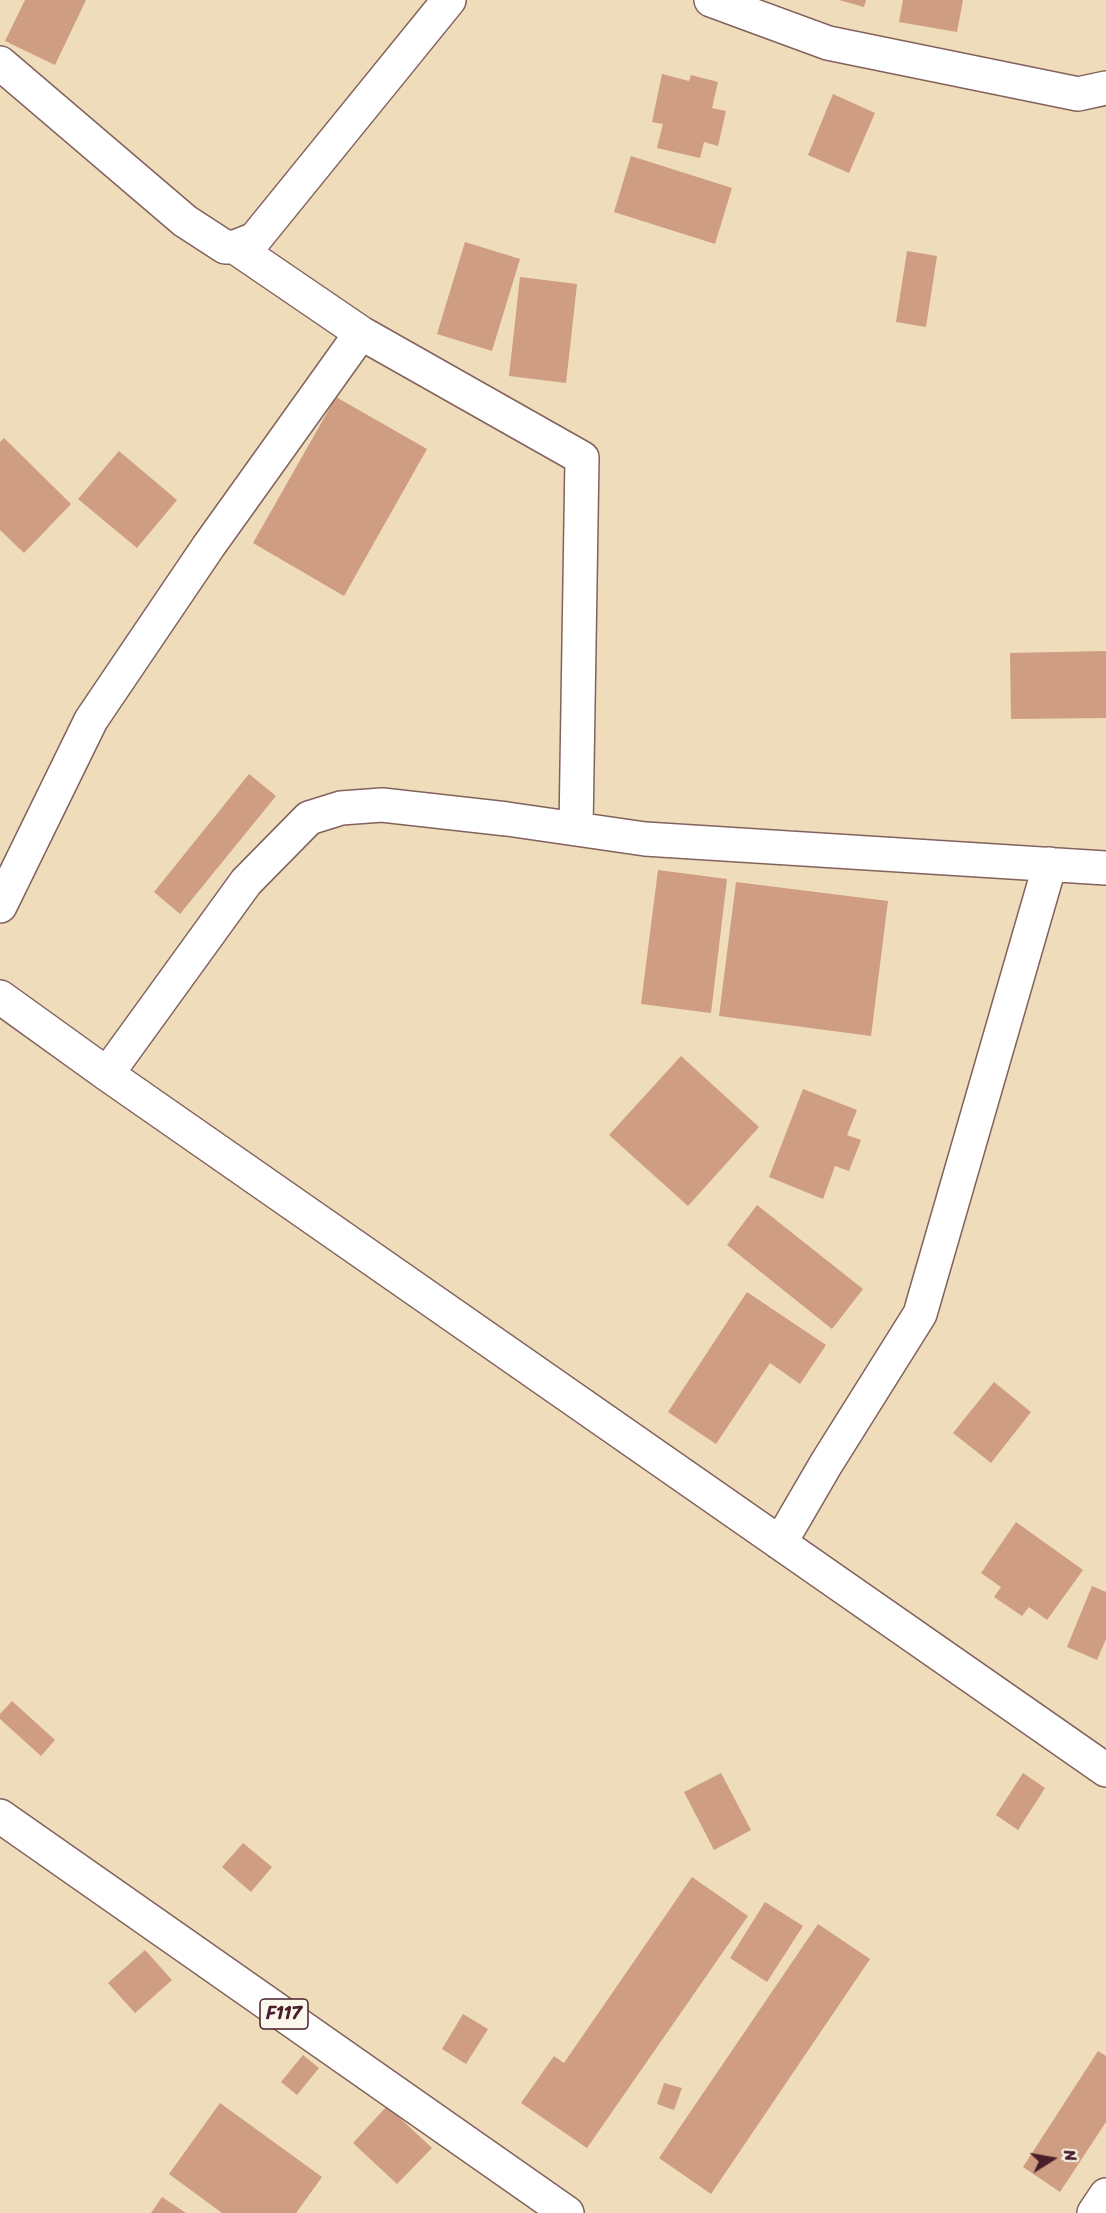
<!DOCTYPE html>
<html>
<head>
<meta charset="utf-8">
<style>
	body { margin:0 }
	#map { position:relative; width:1106px; height:2213px; overflow:hidden; background:#eedcba; font-family:Sriracha,sans-serif }
	canvas { display:block }
	.north { position:absolute; left:1022px; top:2129px; width:60px; height:60px; -webkit-text-stroke:4px #fbf7ec; paint-order:stroke; rotate:79deg; font-size:16px; font-weight:700; line-height:24px; text-align:center; color:#4a1f2b }
	.north::after { content:''; display:block; margin:auto; width:21px; height:27px; background:#4a1f2b; clip-path:polygon(50% 0,100% 100%,50% 72%,0 100%) }
</style>
</head>
<body>
<div id="map">
<canvas width="1106" height="2213"></canvas>
<div class="north">N</div>
</div>
<script>
const ctx = document.querySelector('canvas').getContext('2d');
ctx.lineJoin = 'round';
function fillPath(path, color) { ctx.fillStyle = color; ctx.fill(path, 'evenodd'); }
const poly = rows => new Path2D(rows.map(r => 'M' + r).join(''));
function strokePath(path, color, width, dash) { ctx.strokeStyle = color; ctx.lineWidth = width; ctx.lineCap = dash ? 'butt' : 'round'; ctx.setLineDash(dash || []); ctx.stroke(path); }
function label(font, color, halo, rows, align = 'center') {
  ctx.font = font + ' Sriracha,sans-serif'; ctx.lineWidth = 4.5; ctx.setLineDash([]); ctx.textBaseline = 'middle'; ctx.strokeStyle = halo; ctx.fillStyle = color; for (const [text, x, y, turn = 0] of rows) {
    ctx.save(); ctx.translate(x, y); ctx.rotate((+turn || 0) * Math.PI / 180); ctx.textAlign = isNaN(turn) ? turn : align; if (halo) ctx.strokeText(text, 0, 0); ctx.fillText(text, 0, 0); ctx.restore();
  }
}
fillPath(poly([
	[25,0,86,0,55,65,5,41],
	[839,0,866,0,864,7],
	[903,0,963,0,957,32,899,22],
	[662,74,689,81,691,75,718,82,712,108,726,111,718,146,704,142,700,158,657,148,663,124,652,122],
	[833,94,875,113,849,173,808,155],
	[631,156,732,188,715,244,614,212],
	[465,242,520,259,492,351,437,334],
	[907,251,937,256,926,327,896,322],
	[520,277,577,284,566,383,509,376],
	[336,397,427,449,344,596,253,543],
	[4,438,71,504,24,553,0,530,0,442],
	[119,451,177,500,137,548,78,499],
	[1106,651,1106,718,1011,719,1010,653],
	[249,774,276,796,180,914,154,892],
	[658,870,727,879,711,1013,641,1004],
	[736,882,888,901,871,1036,719,1016],
	[681,1056,759,1127,688,1206,609,1135],
	[803,1089,857,1110,847,1135,861,1140,849,1171,835,1166,823,1199,769,1177],
	[757,1205,863,1289,832,1329,727,1245],
	[747,1292,826,1345,800,1384,770,1363,716,1444,668,1412],
	[994,1382,1031,1412,991,1463,953,1433],
	[1016,1522,1083,1570,1047,1620,1029,1607,1022,1616,994,1597,1001,1587,981,1573],
	[1092,1586,1106,1592,1106,1639,1097,1660,1067,1647],
	[12,1701,55,1740,41,1756,0,1719,0,1714],
	[721,1773,751,1830,714,1850,684,1792],
	[1023,1773,1045,1788,1018,1830,996,1815],
	[243,1843,272,1867,251,1892,222,1867],
	[692,1877,748,1916,587,2148,521,2103,554,2056,564,2063],
	[765,1902,803,1926,767,1982,730,1958],
	[818,1924,870,1959,711,2194,659,2158],
	[145,1950,172,1980,135,2013,108,1983],
	[463,2014,488,2029,466,2064,442,2049],
	[1098,2051,1106,2056,1106,2122,1060,2192,1023,2167],
	[303,2055,319,2068,297,2095,281,2082],
	[664,2083,682,2088,674,2110,657,2104],
	[220,2103,322,2177,296,2213,222,2213,169,2174],
	[387,2106,432,2148,397,2184,353,2143],
	[162,2197,186,2213,151,2213]
]), '#cf9d82');
const minor = poly([
	[711,0,828,43,1078,94,1106,88],
	[0,63,185,221,225,247,235,247,255,239,449,0],
	[235,247,361,333,582,458,576,829],
	[0,906,91,720,208,547,361,333],
	[0,997,107,1074,1106,1770],
	[107,1074,246,882,309,818,341,808,382,805,507,819,645,839,1106,868],
	[780,1543,826,1464,920,1314,1050,864],
	[1094,2213,1106,2195]
]);
const major = poly([
	[0,1816,567,2213]
]);
strokePath(minor, '#83615d', 36);
strokePath(major, '#83615d', 36);
strokePath(minor, '#fff', 33);
strokePath(major, '#fff', 33);
for (const [x, y, w] of [
	[284,2014,48]
]) { const box = new Path2D(); box.roundRect(x - w / 2, y - 15, w, 30, 4.5); ctx.fillStyle = '#fbf7ec'; ctx.fill(box); strokePath(box, '#4a1f2b', 1.5); }
label('bold 18px', '#4a1f2b', null, [
	["F117",284,2014]
]);
</script>
</body>
</html>
